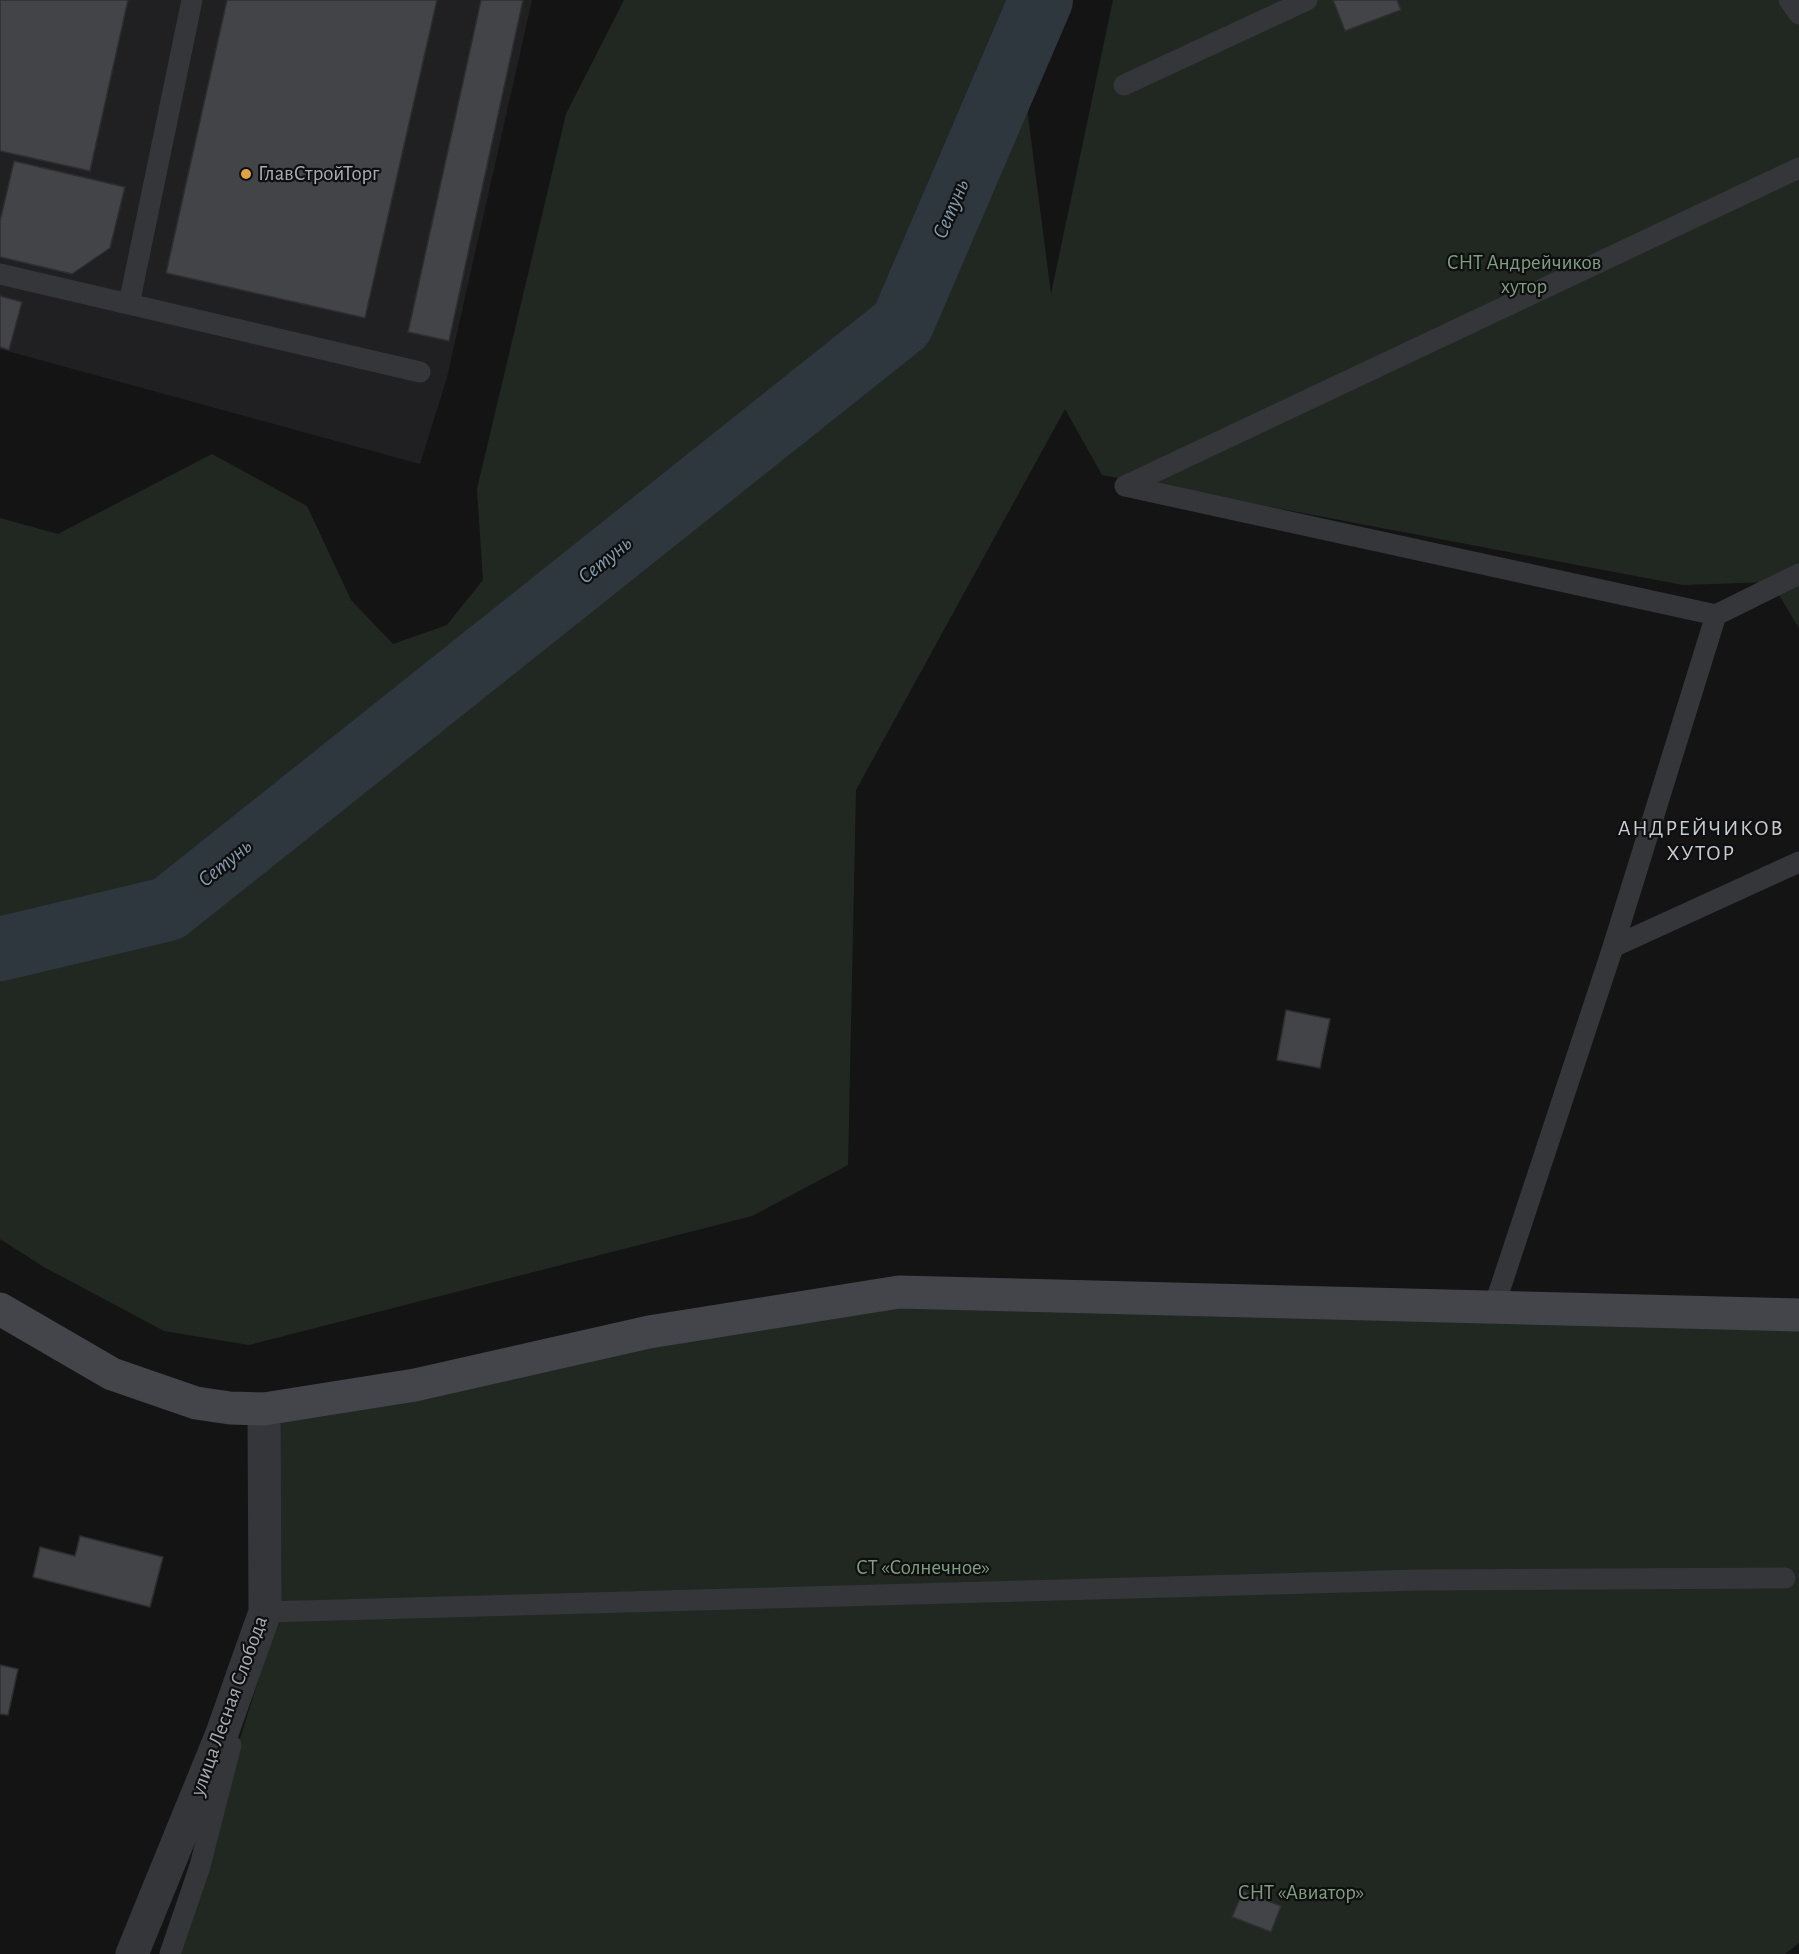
<!DOCTYPE html>
<html>
<head>
<meta charset="utf-8">
<style>
	body { margin:0 }
	canvas { display:block; background:#141415 }
</style>
</head>
<body>
<canvas width="1799" height="1954"></canvas>
<script>
const ctx = document.querySelector('canvas').getContext('2d');
ctx.lineJoin = 'round';
function fillPath(path, color) { ctx.fillStyle = color; ctx.fill(path, 'evenodd'); }
const poly = rows => new Path2D(rows.map(r => 'M' + r).join(''));
function strokePath(path, color, width, dash) { ctx.strokeStyle = color; ctx.lineWidth = width; ctx.lineCap = dash ? 'butt' : 'round'; ctx.setLineDash(dash || []); ctx.stroke(path); }
function label(font, color, halo, rows, align = 'center') {
  ctx.font = font + ' "Alegreya Sans",sans-serif'; ctx.lineWidth = 4.5; ctx.setLineDash([]); ctx.textBaseline = 'middle'; ctx.strokeStyle = halo; ctx.fillStyle = color; for (const [text, x, y, turn = 0] of rows) {
    ctx.save(); ctx.translate(x, y); ctx.rotate((+turn || 0) * Math.PI / 180); ctx.textAlign = isNaN(turn) ? turn : align; if (halo) ctx.strokeText(text, 0, 0); ctx.fillText(text, 0, 0); ctx.restore();
  }
}
fillPath(poly([
	[0,0,532,0,447,377,420,464,0,349]
]), '#202022');
fillPath(poly([
	[624,0,1013,0,1051,294,1113,0,1799,0,1799,628,1771,582,1683,585,1102,475,1065,409,856,790,848,1165,752,1216,249,1345,164,1331,44,1267,0,1239,0,518,58,534,212,454,307,506,351,600,393,644,447,625,483,580,477,489,566,114],
	[899,1292,1799,1315,1799,1943,1785,1954,166,1954,200,1866,277,1621,264,1409]
]), '#202821');
strokePath(poly([
	[0,949,168,909,902,324,1041,0]
]), '#2e373d', 64);
const building = poly([
	[0,0,128,0,90,171,0,151,0,0],
	[227,0,437,0,365,318,166,273,227,0],
	[481,0,523,0,449,341,408,332,481,0],
	[1333,0,1397,0,1401,10,1345,31,1333,0],
	[14,161,125,187,110,248,72,274,0,257,0,221,14,161],
	[0,296,22,302,9,350,0,347,0,296],
	[1286,1010,1330,1019,1320,1068,1277,1060,1286,1010],
	[80,1536,163,1557,150,1607,33,1577,40,1547,75,1556,80,1536],
	[0,1665,18,1669,8,1715,0,1714,0,1665],
	[1243,1891,1281,1906,1271,1932,1232,1917,1243,1891]
]);
fillPath(building, '#434448');
strokePath(building, '#2e2e31', 1.5);
strokePath(poly([
	[1789,0,1799,14],
	[1124,85,1307,0],
	[0,274,420,372],
	[129,304,192,0],
	[1125,486,1799,168],
	[1125,486,1716,615],
	[1613,947,1799,862],
	[1494,1307,1613,947,1716,615,1799,574],
	[262,1624,265,1612,1419,1580,1785,1578],
	[170,1954,200,1866,231,1745]
]), '#35363a', 21);
strokePath(poly([
	[132,1954,221,1736,265,1612,264,1409]
]), '#35363a', 33);
strokePath(poly([
	[0,1309,112,1374,196,1403,230,1408,264,1409,415,1385,649,1332,899,1292,1799,1315]
]), '#43454a', 33);
for (const [x, y, r, color] of [
	[246,174,6,"#e1a341"]
]) { const dot = new Path2D(); dot.arc(x, y, r, 0, 2 * Math.PI); ctx.fillStyle = color; ctx.fill(dot); strokePath(dot, '#0f0f10', 2); }
label('21px', '#a7acb4', '#0f0f10', [
	["ГлавСтройТорг",258,174]
], 'left');
label('21px', '#7f9e80', '#0f0f10', [
	["СНТ Андрейчиков",1524,263],
	["хутор",1524,287],
	["СТ «Солнечное»",923,1568],
	["СНТ «Авиатор»",1301,1893]
]);
label('21px', '#a7acb4', '#0f0f10', [
	["улица Лесная Слобода",229,1706,-70]
]);
label('italic 22px', '#819aac', '#0f0f10', [
	["Сетунь",951,209,-67],
	["Сетунь",605,560,-39],
	["Сетунь",225,863,-39]
]);
ctx.letterSpacing = '1.5px';
label('22px', '#c7cad1', '#0f0f10', [
	["АНДРЕЙЧИКОВ",1701,828],
	["ХУТОР",1701,853]
]);
ctx.letterSpacing = '0px';
</script>
</body>
</html>
